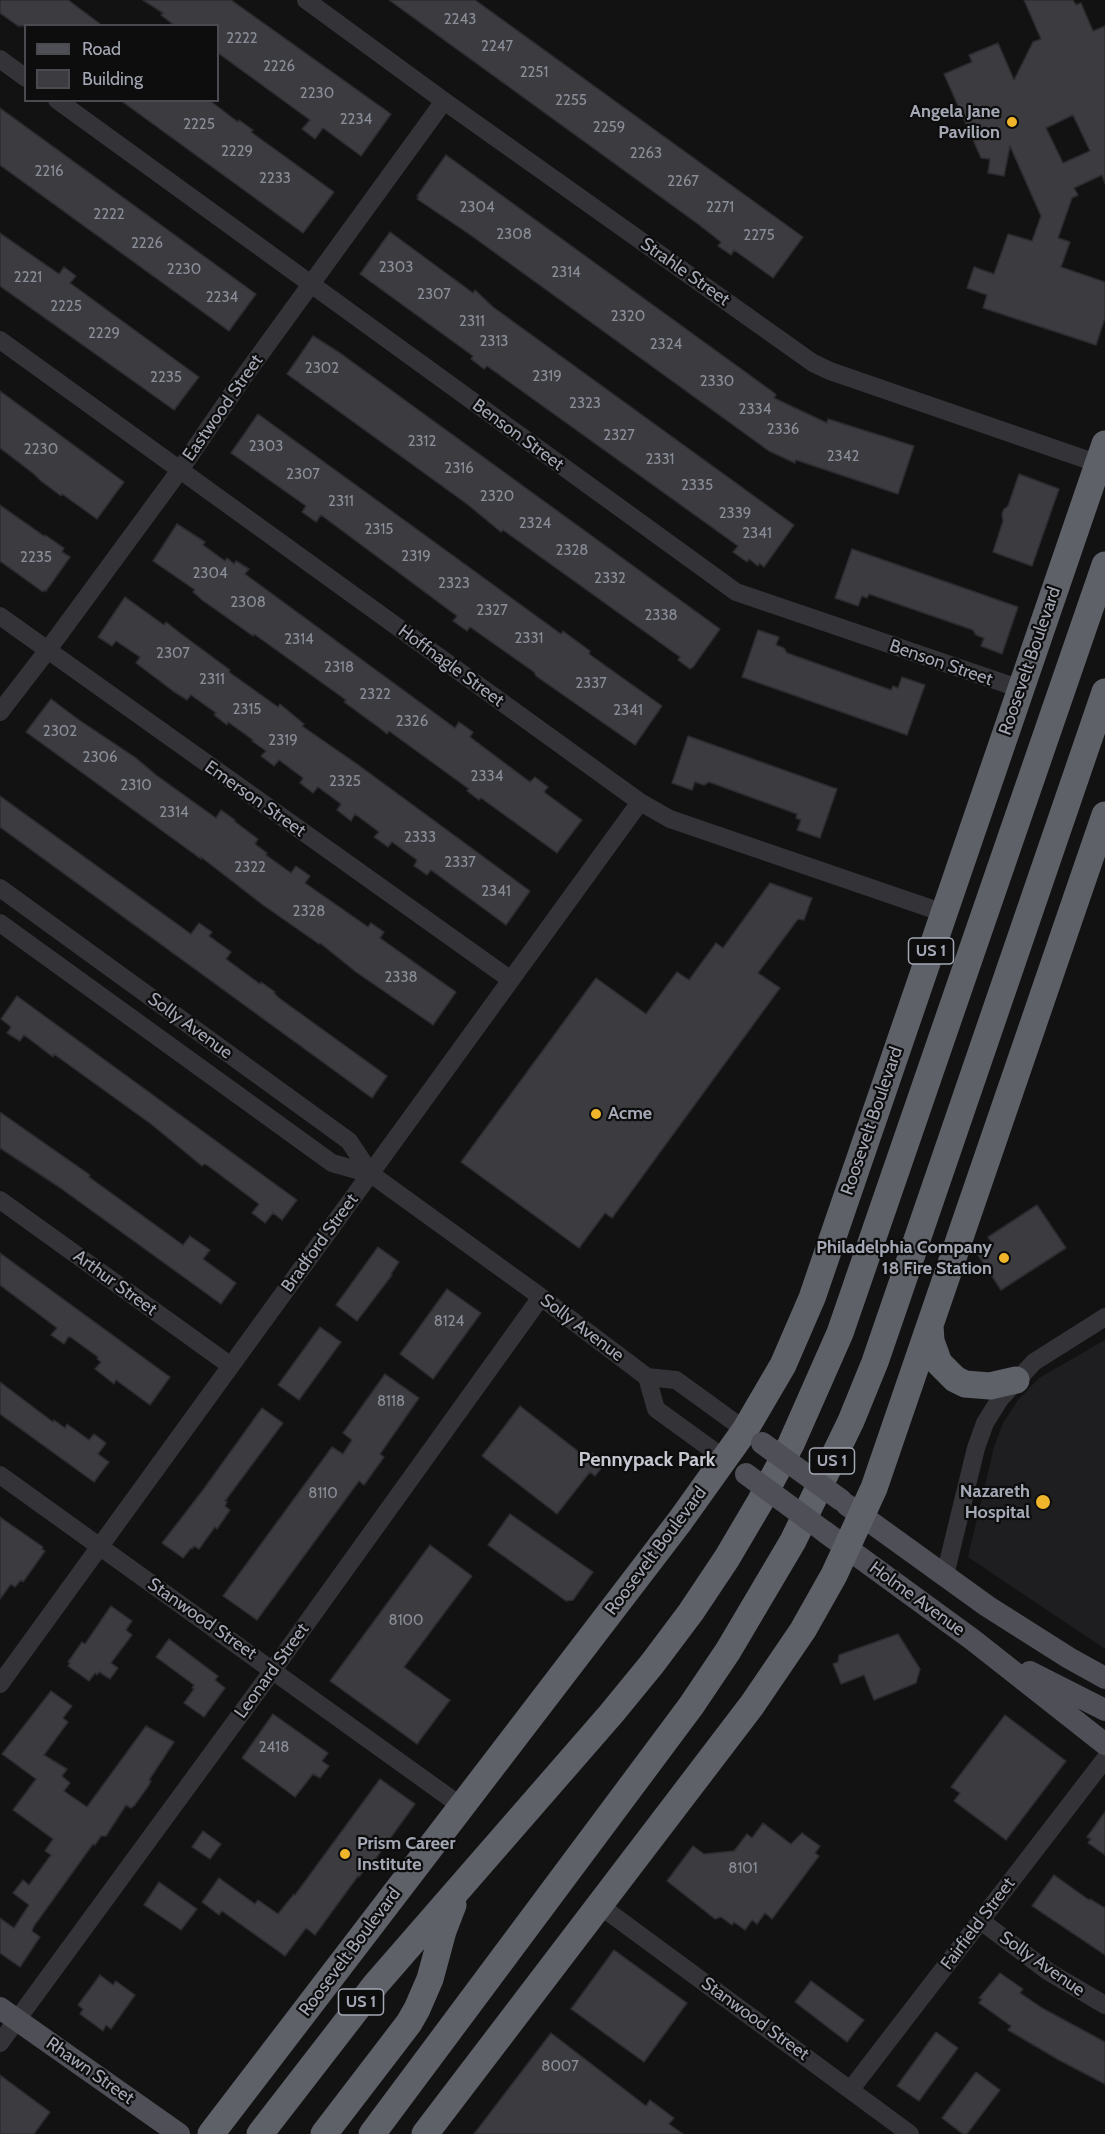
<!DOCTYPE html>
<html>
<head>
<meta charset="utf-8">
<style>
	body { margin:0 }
	#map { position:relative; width:1105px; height:2134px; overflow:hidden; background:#121213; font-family:Cabin,sans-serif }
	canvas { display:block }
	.legend { position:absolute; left:24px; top:24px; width:195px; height:78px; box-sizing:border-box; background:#0d0d0e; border:2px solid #494b50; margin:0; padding:8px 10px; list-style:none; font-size:18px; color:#a3a8b4 }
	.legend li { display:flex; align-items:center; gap:12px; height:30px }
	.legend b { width:30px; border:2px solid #494b50 }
</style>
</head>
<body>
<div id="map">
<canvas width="1105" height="2134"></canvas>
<ul class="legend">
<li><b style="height:8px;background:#4f5057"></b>Road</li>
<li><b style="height:16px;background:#3c3c40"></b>Building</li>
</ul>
</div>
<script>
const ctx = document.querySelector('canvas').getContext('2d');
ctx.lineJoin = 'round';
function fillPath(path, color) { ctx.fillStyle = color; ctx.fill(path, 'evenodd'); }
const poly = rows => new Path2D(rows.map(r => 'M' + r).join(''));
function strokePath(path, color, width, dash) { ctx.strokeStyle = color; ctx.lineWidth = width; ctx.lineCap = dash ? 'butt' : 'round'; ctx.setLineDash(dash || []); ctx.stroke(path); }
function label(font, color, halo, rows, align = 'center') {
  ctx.font = font + ' Cabin,sans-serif'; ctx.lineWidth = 4.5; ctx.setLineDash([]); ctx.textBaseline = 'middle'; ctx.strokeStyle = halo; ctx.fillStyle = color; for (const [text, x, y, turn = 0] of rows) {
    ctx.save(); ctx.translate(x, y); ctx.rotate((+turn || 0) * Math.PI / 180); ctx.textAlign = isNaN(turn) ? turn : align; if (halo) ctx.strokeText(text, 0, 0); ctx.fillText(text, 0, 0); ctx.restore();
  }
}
fillPath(poly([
	[1105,1340,1105,1649,968,1557,994,1447,1003,1423,1018,1400,1039,1378]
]), '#1e1e20');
const building = poly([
	[0,0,68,0,103,26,18,26,0,13,0,0],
	[143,0,231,0,391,114,361,156,323,128,315,139,302,129,310,120,218,53,218,26,175,26,161,15,163,13,143,0],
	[389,0,475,0,803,237,773,278,734,250,731,255,718,246,721,242,698,224,389,0],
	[1024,0,1073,0,1076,5,1081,3,1093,31,1105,26,1105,183,1102,175,1074,188,1078,195,1072,198,1058,238,1070,242,1061,267,1105,282,1105,318,1096,345,983,308,987,295,967,288,974,267,994,274,1008,234,1032,241,1041,216,1010,146,1004,176,988,173,990,159,981,158,944,74,972,62,969,55,998,43,1014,80,1033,42,1041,39,1024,0],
	[1073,115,1090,151,1063,163,1046,128,1073,115],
	[120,100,209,100,238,122,239,120,253,130,251,132,334,192,303,233,120,100],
	[0,108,256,294,229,331,0,165,0,108],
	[446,155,773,392,776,395,774,398,827,423,828,419,914,446,898,494,796,460,795,463,769,451,469,234,417,199,419,197,417,196,446,155],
	[390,232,473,293,475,290,493,307,794,525,764,567,759,563,758,566,749,559,747,562,733,552,738,546,487,366,484,369,471,359,473,356,360,274,390,232],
	[0,233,59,274,64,267,76,276,70,283,199,377,174,410,0,286,0,233],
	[313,336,340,353,720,629,693,667,690,669,678,660,680,657,503,530,501,532,467,504,287,374,313,336],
	[0,391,124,482,97,519,62,494,61,496,41,481,34,474,0,448,0,391],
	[258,414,561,634,563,631,590,651,589,654,662,706,635,745,536,676,534,672,470,627,467,631,453,621,457,616,321,515,316,522,302,512,306,506,231,453,258,414],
	[1019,474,1059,489,1032,566,993,552,1003,521,1002,514,1004,509,1008,506,1019,474],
	[0,505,44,536,45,535,64,548,62,552,70,557,46,591,44,590,43,592,0,561,0,505],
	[177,524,205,542,203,545,225,561,227,558,234,564,236,561,249,569,245,574,455,728,459,722,473,732,470,737,530,782,535,777,548,787,544,792,582,820,557,853,481,798,479,800,467,791,469,789,389,731,387,734,381,729,344,702,346,700,254,634,253,636,202,600,193,592,195,590,153,561,177,524],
	[852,549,1018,607,1002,654,981,646,984,638,976,635,973,630,869,594,867,598,862,596,858,606,835,598,852,549],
	[125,597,164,625,166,622,180,633,230,670,229,672,278,707,280,704,304,724,302,726,357,764,530,891,506,925,431,870,427,875,414,866,417,860,392,842,388,847,374,837,379,832,355,814,351,821,337,810,341,804,318,787,313,793,300,783,303,778,279,760,274,766,261,756,266,751,252,741,253,740,228,722,227,725,214,715,216,713,191,695,187,700,173,691,136,663,140,657,116,641,112,646,98,637,125,597],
	[758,630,779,637,776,645,784,648,787,653,891,690,893,686,898,688,902,677,925,685,907,735,742,677,758,630],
	[51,699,79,720,136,758,156,775,216,818,221,810,235,820,234,821,258,839,255,844,267,853,266,855,291,873,296,866,310,876,305,883,368,927,371,923,384,932,380,938,456,992,433,1025,356,972,320,943,319,944,263,905,201,857,201,859,26,732,51,699],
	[688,736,837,789,820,838,797,830,801,820,796,818,797,814,709,782,704,785,695,782,692,790,672,783,688,736],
	[0,796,191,934,199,923,212,932,209,936,231,952,226,959,260,984,261,982,275,992,274,993,279,998,387,1076,372,1098,0,827,0,796],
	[770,883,812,898,804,920,798,919,758,973,780,988,612,1218,605,1213,579,1248,461,1162,596,978,646,1014,677,972,689,980,716,943,723,948,770,883],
	[17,996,297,1200,282,1220,273,1213,265,1223,252,1213,259,1204,207,1165,204,1164,202,1166,151,1124,58,1057,54,1054,53,1057,24,1035,20,1041,7,1033,11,1027,1,1019,17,996],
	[0,1112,90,1175,89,1177,183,1245,190,1236,210,1250,203,1259,236,1283,221,1304,59,1187,0,1148,0,1112],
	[1037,1205,1066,1248,1001,1290,978,1255,993,1245,988,1237,1037,1205],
	[378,1247,399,1262,391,1274,392,1275,357,1321,336,1305,378,1247],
	[0,1253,170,1377,150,1405,116,1380,114,1384,95,1369,101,1362,97,1359,98,1357,69,1336,64,1344,51,1335,57,1328,0,1285,0,1253],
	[447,1289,481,1313,433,1379,400,1354,447,1289],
	[320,1327,341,1342,299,1400,278,1385,320,1327],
	[385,1374,419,1398,380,1454,384,1457,364,1485,359,1481,257,1620,223,1596,332,1447,343,1454,352,1440,343,1433,385,1374],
	[0,1382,53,1422,54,1420,65,1428,67,1424,89,1440,94,1434,106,1443,98,1454,109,1462,94,1482,0,1414,0,1382],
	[520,1406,588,1459,592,1453,605,1463,595,1476,590,1472,557,1514,482,1456,520,1406],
	[262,1408,283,1423,225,1501,227,1502,225,1506,230,1510,217,1529,215,1527,199,1549,194,1546,192,1549,191,1548,183,1558,162,1543,203,1490,262,1408],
	[510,1514,593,1572,573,1600,566,1601,488,1545,510,1514],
	[0,1517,43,1547,42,1549,45,1551,23,1582,21,1580,15,1587,11,1584,0,1599,0,1517],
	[430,1545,472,1576,404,1667,450,1700,417,1744,330,1681,430,1545],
	[111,1606,132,1621,126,1630,132,1635,111,1663,118,1668,110,1679,99,1672,97,1675,95,1673,89,1681,68,1666,70,1663,68,1662,82,1642,85,1644,111,1606],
	[898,1634,920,1669,916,1683,874,1700,864,1675,841,1684,833,1664,838,1662,839,1655,898,1634],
	[169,1639,218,1676,215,1680,225,1688,204,1717,184,1703,194,1689,192,1688,194,1685,156,1657,169,1639],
	[51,1691,72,1706,63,1718,68,1722,44,1755,67,1769,62,1776,70,1783,64,1791,87,1807,146,1726,174,1742,149,1780,151,1781,149,1785,134,1806,131,1808,126,1805,106,1836,101,1836,95,1845,93,1844,34,1926,32,1931,40,1937,20,1967,0,1953,0,1918,14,1928,29,1905,13,1893,23,1880,29,1885,51,1855,45,1851,53,1839,13,1810,36,1779,2,1754,51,1691],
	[273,1714,328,1753,322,1761,329,1766,320,1778,313,1774,295,1797,242,1758,273,1714],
	[1005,1715,1066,1761,1006,1840,954,1801,960,1793,951,1787,1005,1715],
	[380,1779,415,1804,371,1865,369,1863,359,1877,358,1876,315,1935,306,1928,285,1956,222,1911,219,1915,202,1902,219,1878,255,1904,258,1900,278,1914,294,1894,295,1895,380,1779],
	[1105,1812,1105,1855,1088,1843,1091,1839,1087,1837,1105,1812],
	[763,1823,791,1844,802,1833,820,1846,815,1853,819,1856,772,1919,765,1913,757,1924,752,1920,745,1930,734,1922,732,1925,721,1917,715,1919,667,1881,693,1846,704,1854,734,1851,747,1834,752,1838,763,1823],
	[203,1831,221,1844,210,1859,192,1847,203,1831],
	[1054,1875,1089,1900,1090,1899,1105,1908,1105,1955,1032,1906,1054,1875],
	[159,1882,197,1909,181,1930,144,1905,159,1882],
	[614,1950,687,2003,644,2062,571,2009,614,1950],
	[1000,1973,1023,1989,1020,1993,1042,2008,1105,2042,1105,2084,1059,2060,1008,2030,1011,2026,979,2003,982,1999,979,1998,1000,1973],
	[100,1975,113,1985,116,1981,135,1995,111,2029,106,2025,103,2031,80,2014,83,2009,78,2005,100,1975],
	[811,1981,864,2020,847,2042,795,2002,811,1981],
	[936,2032,958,2048,919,2101,897,2086,936,2032],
	[551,2033,646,2106,650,2100,674,2118,669,2124,683,2134,474,2134,551,2033],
	[976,2072,1000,2090,967,2134,963,2134,942,2118,976,2072],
	[0,2075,50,2112,34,2134,0,2134,0,2075]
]);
fillPath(building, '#3c3c40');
strokePath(building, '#2c2b2f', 1.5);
strokePath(poly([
	[306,0,444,101,813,363,830,371,1105,466],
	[0,59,26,78],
	[57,100,736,592,1021,689],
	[0,340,640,802,670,819,944,913],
	[0,616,511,980],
	[0,712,47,651,180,470,245,375,444,101],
	[0,888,349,1141,371,1174,541,1297,647,1377,676,1380,745,1430],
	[0,923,332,1163,371,1174],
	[0,1200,231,1366],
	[647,1377,656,1409,725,1459],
	[0,1475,461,1806],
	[945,1575,976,1448,985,1423,1000,1399,1034,1362,1105,1317],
	[0,1684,640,802],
	[599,1905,910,2134],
	[981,1921,1049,1972,1105,2005],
	[0,2043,273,1670,541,1297],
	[851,2089,1105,1759]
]), '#333338', 18);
strokePath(poly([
	[847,1505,987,1606,1069,1658,1105,1678],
	[825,1532,973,1640,1105,1744],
	[1030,1672,1105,1710],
	[0,2008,179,2134]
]), '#4f5057', 22);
strokePath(poly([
	[930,1326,931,1341,939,1363,955,1379,965,1384,990,1386,1016,1380],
	[211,2134,680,1521,745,1430,783,1365,812,1298,1105,444],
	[260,2134,376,1984,611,1714,652,1664,691,1612,727,1558,760,1502,791,1444,840,1333,1105,565],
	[324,2134,409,2023,417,2009,430,1979,443,1931,453,1905],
	[372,2134,691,1706,728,1651,793,1541,851,1421,875,1362,1105,692],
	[425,2134,752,1705,803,1630,834,1575,874,1488,1105,815]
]), '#5f6169', 27);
strokePath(poly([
	[762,1443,841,1500],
	[746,1474,825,1532]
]), '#4f5057', 22);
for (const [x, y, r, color] of [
	[1012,122,6,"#f1b52c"],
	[596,1114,6,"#f1b52c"],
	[1004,1258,6,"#f1b52c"],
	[1043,1502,8,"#f1b52c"],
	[345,1854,6,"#f1b52c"]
]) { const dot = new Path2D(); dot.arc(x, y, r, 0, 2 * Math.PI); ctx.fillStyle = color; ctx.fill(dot); strokePath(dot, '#0d0d0e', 2); }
label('15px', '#898d97', null, [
	["2243",460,20],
	["2222",242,39],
	["2247",497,47],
	["2226",279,67],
	["2251",534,73],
	["2230",317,94],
	["2255",571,101],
	["2234",356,120],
	["2225",199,125],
	["2259",609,128],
	["2229",237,152],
	["2263",646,154],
	["2216",49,172],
	["2233",275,179],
	["2267",683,182],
	["2304",477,208],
	["2271",720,208],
	["2222",109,215],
	["2308",514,235],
	["2275",759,236],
	["2226",147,244],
	["2303",396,268],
	["2230",184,270],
	["2314",566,273],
	["2221",28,278],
	["2307",434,295],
	["2234",222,298],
	["2225",66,307],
	["2320",628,317],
	["2311",472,322],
	["2229",104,334],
	["2313",494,342],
	["2324",666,345],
	["2302",322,369],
	["2319",547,377],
	["2235",166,378],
	["2330",717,382],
	["2323",585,404],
	["2334",755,410],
	["2336",783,430],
	["2327",619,436],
	["2312",422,442],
	["2303",266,447],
	["2230",41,450],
	["2342",843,457],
	["2331",660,460],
	["2316",459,469],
	["2307",303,475],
	["2335",697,486],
	["2320",497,497],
	["2311",341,502],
	["2339",735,514],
	["2324",535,524],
	["2315",379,530],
	["2341",757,534],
	["2328",572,551],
	["2319",416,557],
	["2235",36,558],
	["2304",210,574],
	["2332",610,579],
	["2323",454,584],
	["2308",248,603],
	["2327",492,611],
	["2338",661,616],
	["2331",529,639],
	["2314",299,640],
	["2307",173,654],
	["2318",339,668],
	["2311",212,680],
	["2337",591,684],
	["2322",375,695],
	["2315",247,710],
	["2341",628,711],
	["2326",412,722],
	["2302",60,732],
	["2319",283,741],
	["2306",100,758],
	["2334",487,777],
	["2325",345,782],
	["2310",136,786],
	["2314",174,813],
	["2333",420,838],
	["2337",460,863],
	["2322",250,868],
	["2341",496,892],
	["2328",309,912],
	["2338",401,978],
	["8124",449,1322],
	["8118",391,1402],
	["8110",323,1494],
	["8100",406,1621],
	["2418",274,1748],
	["8101",743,1869],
	["8007",560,2067]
]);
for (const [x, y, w] of [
	[931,951,45],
	[832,1461,45],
	[361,2002,45]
]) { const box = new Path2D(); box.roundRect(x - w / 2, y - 13, w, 26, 4.5); ctx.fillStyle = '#0d0d0e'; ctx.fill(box); strokePath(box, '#a3a8b4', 1.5); }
label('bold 16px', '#a3a8b4', null, [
	["US 1",931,951],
	["US 1",832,1461],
	["US 1",361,2002]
]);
label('bold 18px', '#a3a8b4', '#0d0d0e', [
	["Angela Jane",1000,112],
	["Pavilion",1000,133],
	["Acme",608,1114,"left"],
	["Philadelphia Company",992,1248],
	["18 Fire Station",992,1269],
	["Nazareth",1030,1492],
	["Hospital",1030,1513],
	["Prism Career",357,1844,"left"],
	["Institute",357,1865,"left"]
], 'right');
label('18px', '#a3a8b4', '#0d0d0e', [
	["Strahle Street",685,272,35],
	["Eastwood Street",223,408,-55],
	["Benson Street",518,435,36],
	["Roosevelt Boulevard",1030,661,-71],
	["Benson Street",941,663,19],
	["Hoffnagle Street",451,666,36],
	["Emerson Street",255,799,35],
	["Solly Avenue",190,1026,36],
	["Roosevelt Boulevard",872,1121,-71],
	["Bradford Street",320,1243,-54],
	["Arthur Street",115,1283,36],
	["Solly Avenue",582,1328,37],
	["Roosevelt Boulevard",656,1551,-53],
	["Holme Avenue",917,1599,36],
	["Stanwood Street",202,1619,35],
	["Leonard Street",272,1671,-54],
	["Fairfield Street",978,1924,-53],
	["Roosevelt Boulevard",350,1952,-53],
	["Solly Avenue",1042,1964,35],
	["Stanwood Street",755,2019,36],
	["Rhawn Street",90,2071,35]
]);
label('bold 20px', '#c4c7d0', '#0d0d0e', [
	["Pennypack Park",647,1460]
]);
</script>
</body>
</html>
